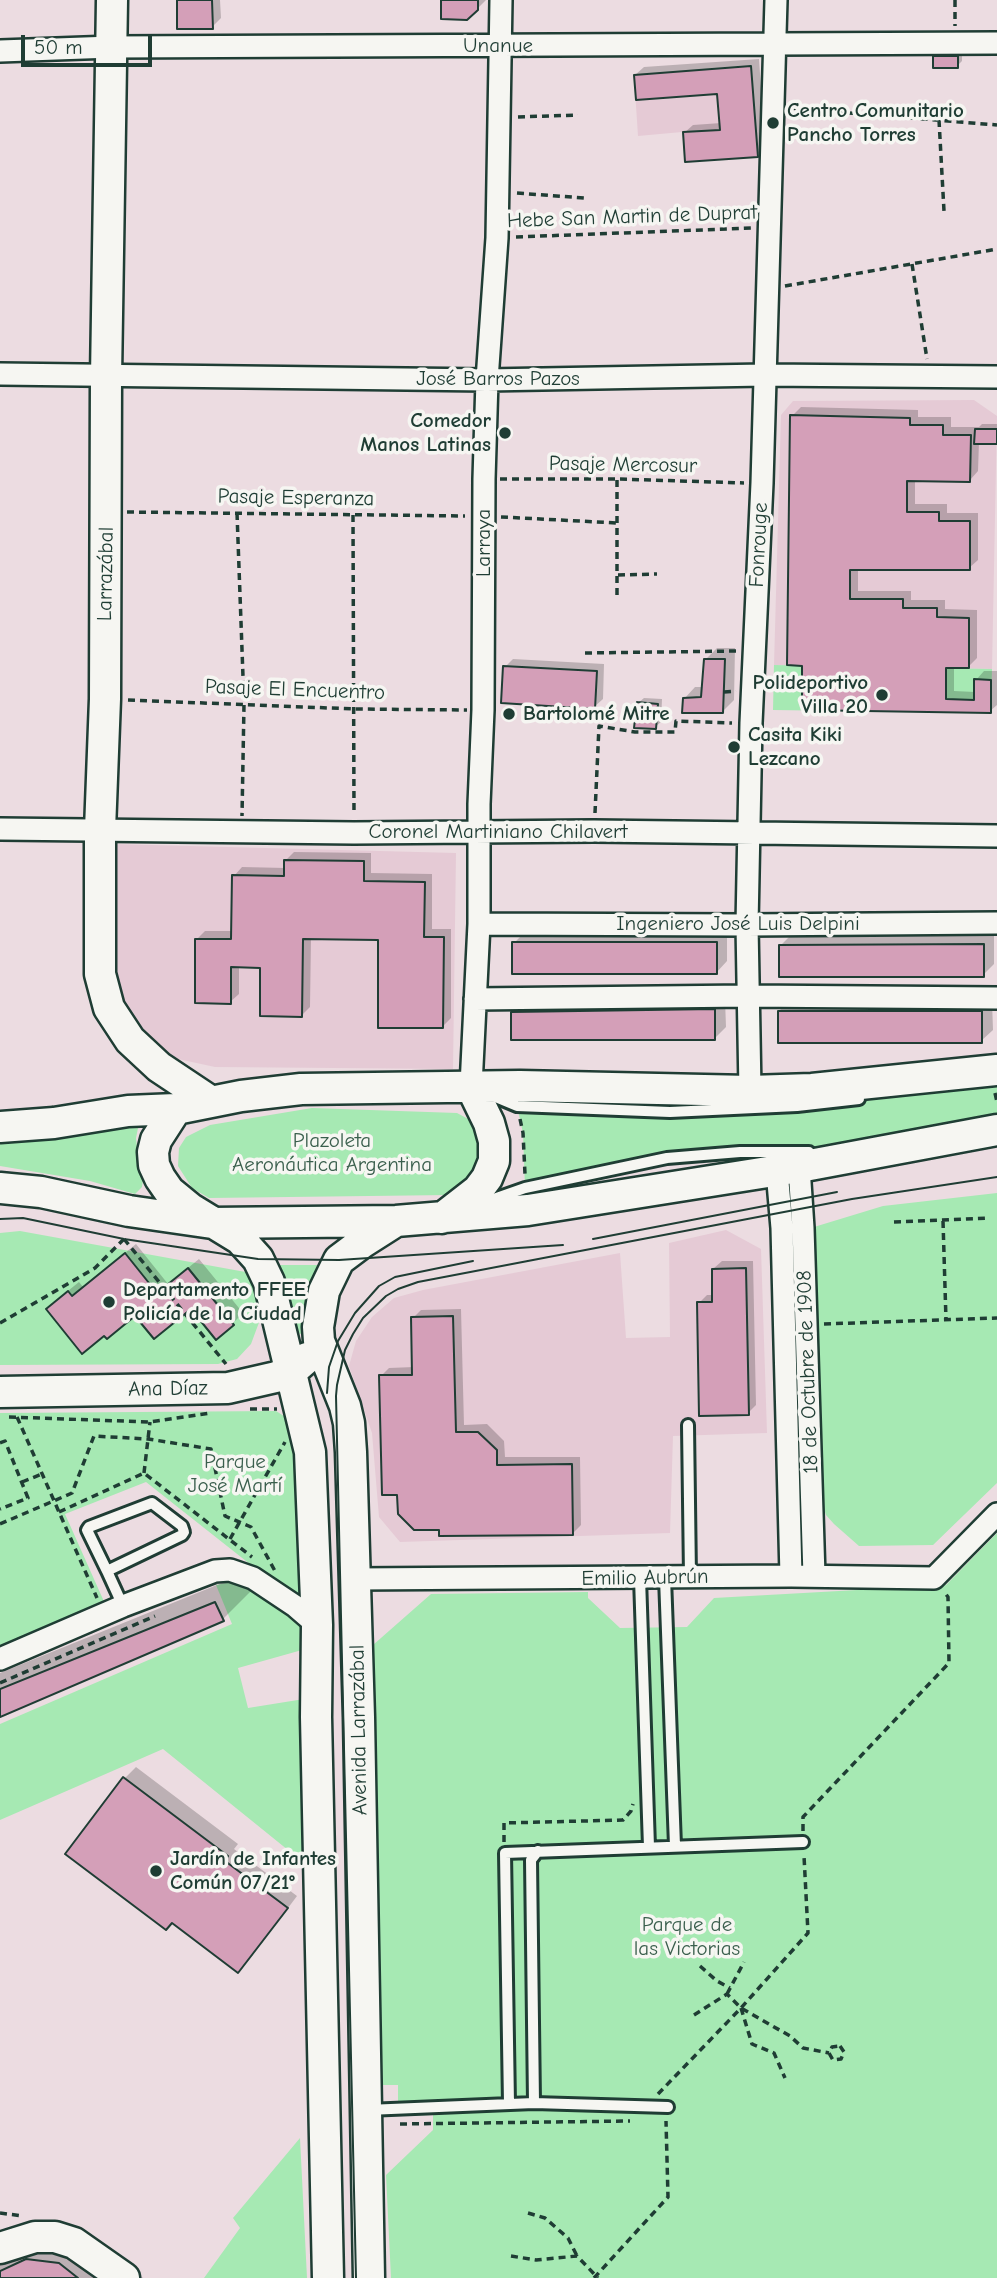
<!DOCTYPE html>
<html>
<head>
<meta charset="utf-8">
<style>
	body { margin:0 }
	#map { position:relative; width:997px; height:2278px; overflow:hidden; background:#ecdce1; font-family:"Comic Neue",sans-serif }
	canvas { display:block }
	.scale { position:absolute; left:21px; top:35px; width:131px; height:32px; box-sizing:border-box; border:4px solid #1f3d34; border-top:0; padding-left:9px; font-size:21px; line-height:24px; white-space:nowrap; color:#1f3d34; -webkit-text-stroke:5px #f6f6f2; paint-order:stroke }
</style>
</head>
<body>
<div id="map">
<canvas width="997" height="2278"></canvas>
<div class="scale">50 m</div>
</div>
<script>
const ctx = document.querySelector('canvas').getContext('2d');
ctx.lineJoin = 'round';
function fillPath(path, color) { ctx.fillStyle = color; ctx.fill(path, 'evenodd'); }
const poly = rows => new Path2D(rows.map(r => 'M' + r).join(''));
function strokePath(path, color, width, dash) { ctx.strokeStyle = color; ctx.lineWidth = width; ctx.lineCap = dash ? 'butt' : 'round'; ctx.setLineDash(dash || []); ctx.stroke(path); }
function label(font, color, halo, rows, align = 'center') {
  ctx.font = font + ' "Comic Neue",sans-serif'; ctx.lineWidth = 7; ctx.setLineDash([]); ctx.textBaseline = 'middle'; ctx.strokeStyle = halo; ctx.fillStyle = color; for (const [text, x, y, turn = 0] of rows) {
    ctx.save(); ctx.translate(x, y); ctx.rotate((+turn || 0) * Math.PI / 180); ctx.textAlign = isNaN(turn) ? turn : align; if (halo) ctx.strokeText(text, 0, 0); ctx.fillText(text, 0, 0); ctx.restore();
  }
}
fillPath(poly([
	[751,66,758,156,685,162,682,132,638,136,634,75],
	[974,400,997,416,992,669,774,665,781,415,793,401],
	[113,844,456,853,453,1069,215,1067,178,1059,152,1044,136,1024,118,993,111,962],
	[726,1230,761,1249,767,1433,673,1436,670,1533,400,1542,379,1517,372,1433,349,1366,356,1341,372,1317,394,1298,423,1290,620,1253,626,1338,670,1337,669,1243]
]), '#e5cad5');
fillPath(poly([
	[774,665,992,669,991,713,773,710],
	[997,1084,997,1117,960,1122,824,1153,667,1158,525,1188,523,1133,517,1106,670,1112],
	[312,1108,457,1113,472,1121,482,1133,481,1174,449,1195,209,1198,192,1188,178,1166,179,1148,186,1137,210,1125],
	[135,1124,138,1128,136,1138,139,1165,143,1180,142,1187,135,1194,90,1181,0,1166,0,1137],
	[997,1193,997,1483,933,1545,859,1546,834,1524,826,1515,822,1503,814,1227,883,1206],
	[20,1231,251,1273,257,1290,261,1317,251,1344,237,1359,218,1364,0,1365,0,1233],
	[274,1265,319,1265,309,1291,308,1328,303,1334,293,1333],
	[276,1411,287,1418,293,1431,299,1594,289,1595,146,1482,65,1514,110,1615,0,1650,0,1413],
	[997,1533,997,2278,391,2278,386,2175,433,2130,433,2115,398,2116,398,2085,378,2085,373,1645,431,1594,588,1592,588,1598,620,1628,687,1627,714,1598,946,1585],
	[236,1581,252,1583,303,1625,302,1650,238,1668,248,1708,304,1699,309,1867,163,1749,0,1820,0,1724,232,1624,216,1585],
	[300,2138,307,2278,204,2278,240,2228,233,2218]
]), '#a6e9b3');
fillPath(poly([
	[178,0,220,0,221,18,212,27],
	[443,0,486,0,477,9],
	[940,52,962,52,962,61,957,66,934,57],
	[759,59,765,147,757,155,684,133,693,125,721,123,719,92,635,75,644,67],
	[801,407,918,410,918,417,951,417,951,427,979,427,982,424,997,424,997,443,979,442,978,471,970,480,915,479,915,504,947,504,947,513,978,513,978,560,969,568,858,568,858,591,911,591,911,600,945,600,945,609,977,610,977,658,968,667,954,666,954,691,975,692,976,680,984,671,997,671,997,705,990,711,804,664,792,416],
	[717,648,735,648,734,700,723,711,684,699,695,687,704,687,705,660],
	[513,659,604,664,603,699,594,707,505,667],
	[644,698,662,699,661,722,655,727,638,703],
	[294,852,371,853,371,873,432,874,432,929,451,929,451,1018,442,1027,380,938,311,937,310,1007,302,1015,262,966,239,966,239,994,230,1002,197,939,205,931,233,931,234,876,242,867,286,868,286,860],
	[525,932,727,932,727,961,716,973,514,943],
	[792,934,994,934,994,964,983,975,781,945],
	[725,999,726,1027,715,1038,512,1012,524,1001],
	[790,1000,992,1001,993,1030,981,1041,779,1011],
	[136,1244,168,1284,199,1259,243,1313,233,1323,191,1307,135,1314,58,1299,79,1282,83,1287],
	[722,1261,753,1261,756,1405,748,1413,699,1303,707,1295,714,1295,713,1269],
	[461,1309,464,1425,487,1424,504,1441,505,1457,580,1457,581,1525,572,1534,440,1528,399,1493,381,1376,389,1368,414,1367,413,1318,421,1310],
	[244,1574,252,1590,223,1619,0,1716,0,1673],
	[136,1767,238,1844,234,1849,297,1896,249,1960,238,1971,173,1921,67,1853,125,1778],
	[57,2231,88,2234,143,2278,0,2278,0,2256]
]), '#0003');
const building = poly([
	[177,0,212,0,213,29,177,29,177,0],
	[441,0,478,0,478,10,467,20,441,19,441,0],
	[933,56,958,56,958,68,933,68,933,56],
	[751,66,758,157,685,162,683,132,720,130,717,94,636,100,634,75,751,66],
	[790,415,910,418,910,425,943,425,943,435,971,435,970,482,907,481,907,512,939,512,939,521,970,521,970,570,850,570,850,599,903,599,903,608,937,608,937,617,969,618,969,668,946,668,946,699,974,700,974,679,991,680,991,713,802,710,802,666,787,665,790,415],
	[975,429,997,429,997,444,974,444,975,429],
	[704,659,725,659,723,713,682,713,683,698,701,697,704,659],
	[503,666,597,671,595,709,501,703,503,666],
	[637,702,658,704,656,729,634,728,637,702],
	[284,860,364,861,364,881,425,882,424,937,444,937,443,1028,378,1028,378,940,303,939,302,1017,260,1016,260,968,231,967,231,1004,195,1003,195,939,231,939,232,875,284,876,284,860],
	[512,942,717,942,717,974,512,974,512,942],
	[984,944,984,977,779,977,779,945,984,944],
	[715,1009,715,1040,511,1040,511,1012,715,1009],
	[778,1011,982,1011,982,1043,778,1043,778,1011],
	[125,1253,157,1293,188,1268,234,1325,216,1340,191,1309,154,1339,135,1316,107,1339,104,1336,82,1354,46,1309,68,1291,72,1296,125,1253],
	[746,1268,749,1415,699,1416,697,1302,712,1302,712,1269,746,1268],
	[453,1316,456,1432,478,1432,497,1450,497,1465,572,1464,573,1535,439,1536,439,1530,414,1530,398,1514,397,1495,382,1495,379,1375,412,1375,411,1317,453,1316],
	[215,1602,224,1621,0,1717,0,1689,215,1602],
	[123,1777,228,1856,225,1861,288,1908,238,1973,172,1923,166,1930,65,1854,123,1777],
	[26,2259,59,2263,78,2278,0,2278,0,2271,26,2259]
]);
fillPath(building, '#d49fb8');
strokePath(building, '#1f3d34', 2);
const lane = poly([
	[493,1096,517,1106,670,1112,797,1106,859,1099],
	[488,1201,525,1188,667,1158,740,1152,809,1152],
	[688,1425,690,1577],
	[107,1571,182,1535,184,1532,182,1526,152,1503,89,1527,87,1530,107,1571,123,1606],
	[640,1578,649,1847],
	[665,1578,675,1846],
	[534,2103,531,1860,538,1851],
	[509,2104,505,1853,803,1842],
	[367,2110,534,2103,668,2107]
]);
const street = poly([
	[0,51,112,47,997,43],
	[0,374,487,380,764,375,997,377],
	[0,829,354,833,594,831,997,836],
	[479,924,747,925,997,923],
	[475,999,747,996,997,998],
	[471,1086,479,924,479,804,483,710,484,479,487,380,497,238,501,0],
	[750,1091,747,925,751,723,762,483,776,0],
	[799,1167,803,1228,814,1576],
	[777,1171,782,1228,791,1576],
	[355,1579,791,1576,934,1578,997,1514],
	[0,1659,123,1606,215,1571,230,1570,253,1578,295,1606,317,1625]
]);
const secondary = poly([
	[112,0,106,377,105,699,100,830,100,974,109,1008,130,1040,159,1067,210,1101],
	[176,1109,156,1140,153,1152,154,1165,160,1178,169,1191,191,1209,240,1239,258,1259,269,1282,310,1452,317,1625,316,1717,328,2278],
	[0,1127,54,1123,128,1111,176,1109,241,1096,301,1089,520,1086,750,1091,812,1089,997,1070],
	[0,1188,41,1192,129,1211,212,1223,396,1221,528,1210,799,1167,997,1130],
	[442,1218,478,1190,487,1178,494,1161,494,1141,489,1123,471,1086],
	[0,1392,228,1388,276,1377,292,1371,307,1358],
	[0,2248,35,2237,55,2237,74,2243,124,2278],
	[369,2278,359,1717,351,1452,349,1423,345,1406,319,1341,318,1327,324,1291,339,1260,363,1242,396,1221]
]);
strokePath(lane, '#1f3d34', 16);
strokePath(street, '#1f3d34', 26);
strokePath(secondary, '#1f3d34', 35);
strokePath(poly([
	[955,0,955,26],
	[789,108,997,125],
	[518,117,578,115],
	[939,120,944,211],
	[517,193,584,198],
	[516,237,753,228],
	[912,264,927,359],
	[785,286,997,249],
	[500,479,617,479,744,483],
	[127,512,465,516],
	[237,513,244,704,242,816],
	[353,515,354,814],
	[501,517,617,523],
	[618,575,657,574],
	[617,595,617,479],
	[585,653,737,651],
	[724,692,736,691],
	[128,700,355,709,467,710],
	[595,813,599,726,635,732,675,732,676,721,732,723],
	[995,1093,997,1102],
	[520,1119,523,1133,525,1174],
	[943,1221,946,1320],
	[894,1222,988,1218],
	[124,1239,226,1364],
	[0,1323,95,1268,124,1239,125,1234],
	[824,1324,997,1318],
	[250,1409,277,1409],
	[9,1417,150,1422,211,1413],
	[17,1417,97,1598],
	[0,1443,5,1441,28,1498,0,1509],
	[144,1473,150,1422],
	[22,1482,42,1474],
	[59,1512,144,1473,252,1557],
	[0,1524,72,1493,94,1436,148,1439,211,1449,225,1516,251,1527,275,1571],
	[230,1539,285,1442],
	[0,1683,155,1616],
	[803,1831,803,1817,949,1663,948,1597,945,1593],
	[504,1842,504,1823,623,1820,631,1811,633,1804],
	[700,1966,717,1981,730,1988],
	[727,1994,744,1962],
	[741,2008,752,2044,774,2053,785,2078],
	[694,2015,727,1994,741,2008,790,2036,803,2048,829,2053],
	[840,2046,844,2052,841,2059,833,2060,829,2053,832,2047,840,2046],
	[658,2094,741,2008,808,1933,804,1856],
	[400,2124,630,2121],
	[0,2213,23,2216],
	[528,2213,545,2218,568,2238,577,2256],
	[511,2256,536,2260,577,2256,598,2278],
	[594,2278,668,2197,666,2121]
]), '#1f3d34', 3.5, [7, 5]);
strokePath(lane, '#f6f6f2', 10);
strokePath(street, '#f6f6f2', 21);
strokePath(secondary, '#f6f6f2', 30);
strokePath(poly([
	[0,1219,23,1218,124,1239,258,1259,339,1260,563,1245],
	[593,1239,837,1192],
	[327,1393,329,1367,338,1341,355,1313,379,1286,395,1277,473,1261],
	[356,2278,336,1396,337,1385,345,1350,353,1334,363,1318,386,1296,398,1289,418,1282,852,1199,997,1177]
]), '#1f3d34', 2);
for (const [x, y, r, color] of [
	[773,123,7,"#1f3d34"],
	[505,433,7,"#1f3d34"],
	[882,695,7,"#1f3d34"],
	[509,714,7,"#1f3d34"],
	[734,747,7,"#1f3d34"],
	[109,1302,7,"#1f3d34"],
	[156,1871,7,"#1f3d34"]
]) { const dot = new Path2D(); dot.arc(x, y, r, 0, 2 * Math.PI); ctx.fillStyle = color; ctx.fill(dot); strokePath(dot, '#f6f6f2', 2.5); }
label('21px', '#1f3d34', '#f6f6f2', [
	["Unanue",498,46],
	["Hebe San Martin de Duprat",632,217,-2],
	["José Barros Pazos",498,379],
	["Pasaje Mercosur",623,465,1],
	["Pasaje Esperanza",296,498,1],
	["Larraya",484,543,-90],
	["Fonrouge",759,545,-87],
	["Larrazábal",106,574,-89],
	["Pasaje El Encuentro",295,690,2],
	["Coronel Martiniano Chilavert",498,832],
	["Ingeniero José Luis Delpini",738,924],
	["18 de Octubre de 1908",808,1372,-92],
	["Ana Díaz",168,1389,-1],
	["Emilio Aubrún",645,1578,-1],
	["Avenida Larrazábal",359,1730,-91]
]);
label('bold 21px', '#1f3d34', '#f6f6f2', [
	["Centro Comunitario",787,111],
	["Pancho Torres",787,135],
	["Comedor",491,421,"right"],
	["Manos Latinas",491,445,"right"],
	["Polideportivo",868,683,"right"],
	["Villa 20",868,707,"right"],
	["Bartolomé Mitre",523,714],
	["Casita Kiki",748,735],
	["Lezcano",748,759],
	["Departamento FFEE",123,1290],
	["Policía de la Ciudad",123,1314],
	["Jardín de Infantes",170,1859],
	["Común 07/21°",170,1883]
], 'left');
label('21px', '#3a5f4d', '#f6f6f2', [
	["Plazoleta",332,1141],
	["Aeronáutica Argentina",332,1165],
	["Parque",235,1462],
	["José Martí",235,1486],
	["Parque de",687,1925],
	["las Victorias",687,1949]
]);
</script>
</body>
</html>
